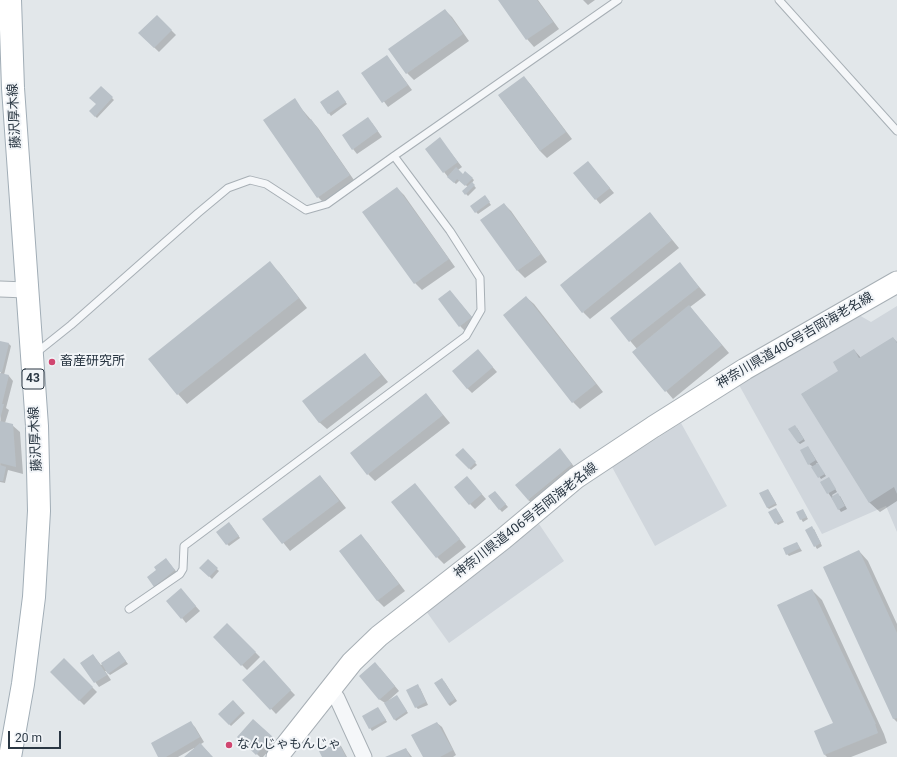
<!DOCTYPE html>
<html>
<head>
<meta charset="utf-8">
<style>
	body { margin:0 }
	#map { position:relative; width:897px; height:757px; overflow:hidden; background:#e2e7ea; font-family:Roboto,sans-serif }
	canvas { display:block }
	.scale { position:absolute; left:8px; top:731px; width:53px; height:18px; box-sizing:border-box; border:2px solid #2a3743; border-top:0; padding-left:5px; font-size:12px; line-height:14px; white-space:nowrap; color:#2a3743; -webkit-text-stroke:3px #f2f5f8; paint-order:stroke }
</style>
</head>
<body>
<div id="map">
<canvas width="897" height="757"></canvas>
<div class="scale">20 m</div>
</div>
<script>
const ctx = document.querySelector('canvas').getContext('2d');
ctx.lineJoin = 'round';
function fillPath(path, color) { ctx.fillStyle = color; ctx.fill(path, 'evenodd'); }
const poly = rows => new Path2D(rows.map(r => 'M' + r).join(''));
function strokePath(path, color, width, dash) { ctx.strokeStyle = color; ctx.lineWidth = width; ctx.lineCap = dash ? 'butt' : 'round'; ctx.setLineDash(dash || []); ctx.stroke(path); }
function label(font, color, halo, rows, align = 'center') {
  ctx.font = font + ' Roboto,"Noto Sans JP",sans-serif'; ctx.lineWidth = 4; ctx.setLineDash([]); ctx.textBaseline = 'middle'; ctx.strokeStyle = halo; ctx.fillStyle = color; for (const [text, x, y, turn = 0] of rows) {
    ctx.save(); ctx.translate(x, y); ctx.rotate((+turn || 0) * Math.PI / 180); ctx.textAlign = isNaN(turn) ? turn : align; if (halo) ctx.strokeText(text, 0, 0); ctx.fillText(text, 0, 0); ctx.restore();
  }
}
fillPath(poly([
	[897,306,897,532,886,506,822,534,739,385,764,369,859,315,871,322],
	[681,423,727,506,655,546,612,467],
	[539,524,564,561,449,643,426,611]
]), '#d0d6dc');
fillPath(poly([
	[499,0,538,0,559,29,534,47,527,39],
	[583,0,595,0,588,5],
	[445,10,452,17,469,41,414,80,407,73],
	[157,16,176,35,159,52,140,34],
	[387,56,412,90,388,107,363,73],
	[524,77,531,85,572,139,547,158,540,151,499,96],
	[101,87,114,100,97,118,90,111,97,104],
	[339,93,347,104,331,116,321,103],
	[294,100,318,128,356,183,325,204,318,197],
	[372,123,382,137,357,154,353,149],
	[440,139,462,167,458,170,463,175,465,172,474,180,472,183,476,188,468,196,464,192,468,187,460,180,456,184,448,177,426,149],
	[588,162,614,193,600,204,575,173],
	[397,188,404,195,455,267,422,290,415,283],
	[487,199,491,205,478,214,476,212],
	[504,204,511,211,547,262,525,278,518,271],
	[650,213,679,248,590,319,583,312],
	[269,263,279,272,307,308,187,404,178,394],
	[680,264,706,295,690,307,729,353,673,399,633,352,637,349,611,318],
	[450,291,476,322,465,331,460,326],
	[526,297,534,304,603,392,580,409,573,402,504,315],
	[893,338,897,342,897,501,880,512,870,503,802,394,840,371,854,350,861,358],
	[1,342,9,344,11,346,4,375,9,376,13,381,6,408,9,410,5,423,12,425,20,432,23,474,8,470,5,483,0,482],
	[365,354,388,382,327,429,319,422],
	[482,355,497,372,472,393,467,388],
	[426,394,450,423,375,481,368,474],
	[797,428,805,441,800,444,798,442],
	[808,447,818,463,816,463,826,476,821,479,812,466,809,464],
	[463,449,477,465,471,470,457,455],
	[564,454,576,469,533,504,528,500],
	[320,476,327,484,346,508,290,551,264,519],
	[467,477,486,499,475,509,470,504],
	[830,480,837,492,832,495,833,497,840,496,847,509,841,512,821,482],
	[415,484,466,547,444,564,437,557],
	[768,490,777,505,769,509,767,507],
	[497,494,508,507,502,512,489,497],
	[776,509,784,522,778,525,776,523],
	[804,512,808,519,803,522,801,519],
	[231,525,240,538,229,546,227,544],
	[814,529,822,546,817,549,806,530],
	[361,536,368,543,405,591,384,607,377,600],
	[797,543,802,551,789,556,787,554],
	[859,551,868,561,897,624,897,722,894,719,824,567],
	[208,561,219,571,212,579,201,568],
	[170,564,179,575,159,591,154,586],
	[812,590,822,600,884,734,887,743,851,757,827,757,825,755,834,724],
	[185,594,200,611,186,623,182,618],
	[227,624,260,657,247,670,214,637],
	[119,652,128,664,110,675,106,671,105,671,111,680,99,687,81,663,93,655,101,665],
	[64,659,97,692,84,705,51,672],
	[263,662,295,695,276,714,244,680],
	[380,668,399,691,389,700,390,701,397,696,408,713,396,721,385,703,379,699],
	[444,681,457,701,450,706,448,704],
	[420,688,428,705,418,709,416,707],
	[233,702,245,713,231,726,220,714],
	[378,708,387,722,372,731,363,717],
	[254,721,277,742,263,757,260,757,239,737],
	[190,722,195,727,204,742,201,744,212,757,185,757,194,749,194,748,178,757,159,757],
	[437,723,442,727,456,755,453,757,424,757],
	[337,742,341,746,347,757,324,757],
	[406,749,412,757,388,757]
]), '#0003');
fillPath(poly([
	[498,0,537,0,553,22,526,40],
	[445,9,463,34,406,74,388,49],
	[157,15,172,30,154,48,138,33],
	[387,55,408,85,382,103,361,73],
	[524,76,566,132,540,151,498,95],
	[101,86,113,97,95,117,89,111,96,104,89,98],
	[338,90,346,102,328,114,320,102],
	[295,98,309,120,311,119,350,175,317,198,263,120],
	[368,117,378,131,352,150,342,135],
	[440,137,458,162,443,173,425,149],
	[588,161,610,188,595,200,573,173],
	[456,167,463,174,465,171,473,178,465,186,457,179,454,183,447,177],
	[472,182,475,185,465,195,462,191],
	[397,187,449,259,414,284,362,212],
	[485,195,490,202,475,213,470,206],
	[504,203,541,254,517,271,480,220],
	[650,212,672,240,582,313,560,285],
	[270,261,299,298,177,395,148,359],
	[680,262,699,287,629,342,610,318],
	[450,290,472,317,459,327,438,299],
	[526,296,596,384,572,403,503,315],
	[689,305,722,345,665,392,632,352],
	[893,337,897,343,897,494,894,487,869,503,801,394,838,371,833,362,854,349,859,358],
	[0,341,9,343,2,372,0,372],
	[478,349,493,367,467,389,452,371],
	[365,353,381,375,319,423,302,401],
	[0,373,9,375,2,404,4,404,0,419],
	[426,393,443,415,367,475,350,453],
	[0,421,13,424,16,467,0,463],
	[795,425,804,439,798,443,788,429],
	[808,446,816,460,808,465,800,450],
	[463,448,476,462,469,469,455,455],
	[560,448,572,464,528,500,515,485],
	[818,463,825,474,818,478,811,467],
	[0,465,6,467,3,481,0,481],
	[320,475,339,501,282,544,262,519],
	[467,476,482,494,469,505,454,487],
	[829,477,836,489,827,494,820,482],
	[415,483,460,539,436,558,391,502],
	[768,489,776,503,767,508,759,493],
	[495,491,506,504,499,510,488,496],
	[838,493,845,506,838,510,831,497],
	[776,508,783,520,775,524,768,512],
	[803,509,807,517,800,520,796,512],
	[229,522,239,536,226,545,216,532],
	[812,526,821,543,814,547,805,530],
	[361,534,399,584,377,601,339,551],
	[797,542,800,548,786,555,783,548],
	[859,550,897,633,897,718,893,719,823,567],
	[166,558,175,570,154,587,147,577,156,570,154,567],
	[208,559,218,568,209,577,199,568],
	[181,588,196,606,181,619,166,601],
	[812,589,876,724,875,724,878,733,824,755,814,731,833,723,777,605],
	[227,623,256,652,241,666,213,637],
	[119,651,126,661,108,674,101,663],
	[93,654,107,675,94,683,80,663],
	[64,658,93,687,79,701,50,672],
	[264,660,291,690,270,710,242,680],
	[375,662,395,686,379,700,359,676],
	[442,678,455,699,448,704,434,683],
	[418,684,426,702,415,708,406,690],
	[397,695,407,711,394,720,384,703],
	[233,700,243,711,229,725,218,714],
	[378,707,386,720,369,729,362,716],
	[253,719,273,737,256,755,237,737],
	[191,721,200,737,166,757,158,757,151,743],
	[437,722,453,750,440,757,423,757,411,735],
	[337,740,346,757,322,757,319,751],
	[200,743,213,757,184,757],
	[406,748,410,757,385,757]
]), '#b9c1c8');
const service = poly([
	[779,0,897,131],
	[36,353,71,325,198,213,228,188,250,180,266,184,306,210,327,204,394,156],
	[129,609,180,574,183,569,184,546,466,336,481,310,480,278,450,231,394,156,618,0]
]);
const minor = poly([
	[0,289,26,290],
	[330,689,337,698,364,757]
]);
const secondary = poly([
	[277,757,352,662,379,636,503,539,576,478,653,427,745,369,897,282]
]);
const primary = poly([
	[10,0,13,88,37,426,39,511,34,597,23,684,10,757]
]);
strokePath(service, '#a7afb5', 9);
strokePath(minor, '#a7afb5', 17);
strokePath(secondary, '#a7afb5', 23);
strokePath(primary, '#a1adb6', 24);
strokePath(service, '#f5f7f9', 7);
strokePath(minor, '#f5f7f9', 15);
strokePath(secondary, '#fff', 21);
strokePath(primary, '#fff', 22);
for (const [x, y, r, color] of [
	[52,362,4,"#d04670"],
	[229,745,4,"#d04670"]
]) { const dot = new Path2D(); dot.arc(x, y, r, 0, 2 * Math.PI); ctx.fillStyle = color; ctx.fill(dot); strokePath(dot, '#f2f5f8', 1.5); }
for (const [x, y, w] of [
	[33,379,22]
]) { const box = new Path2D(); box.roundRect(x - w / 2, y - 10, w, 20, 3); ctx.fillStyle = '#f2f5f8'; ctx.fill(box); strokePath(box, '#2a3743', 1); }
label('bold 12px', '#2a3743', null, [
	["43",33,379]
]);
label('13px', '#2a3743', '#f2f5f8', [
	["藤沢厚木線",15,116,-93],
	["神奈川県道406号吉岡海老名線",795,341,-30],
	["藤沢厚木線",36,439,-93],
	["神奈川県道406号吉岡海老名線",526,521,-38]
]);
label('13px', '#2a3743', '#f2f5f8', [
	["畜産研究所",60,362],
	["なんじゃもんじゃ",237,745]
], 'left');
</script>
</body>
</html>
